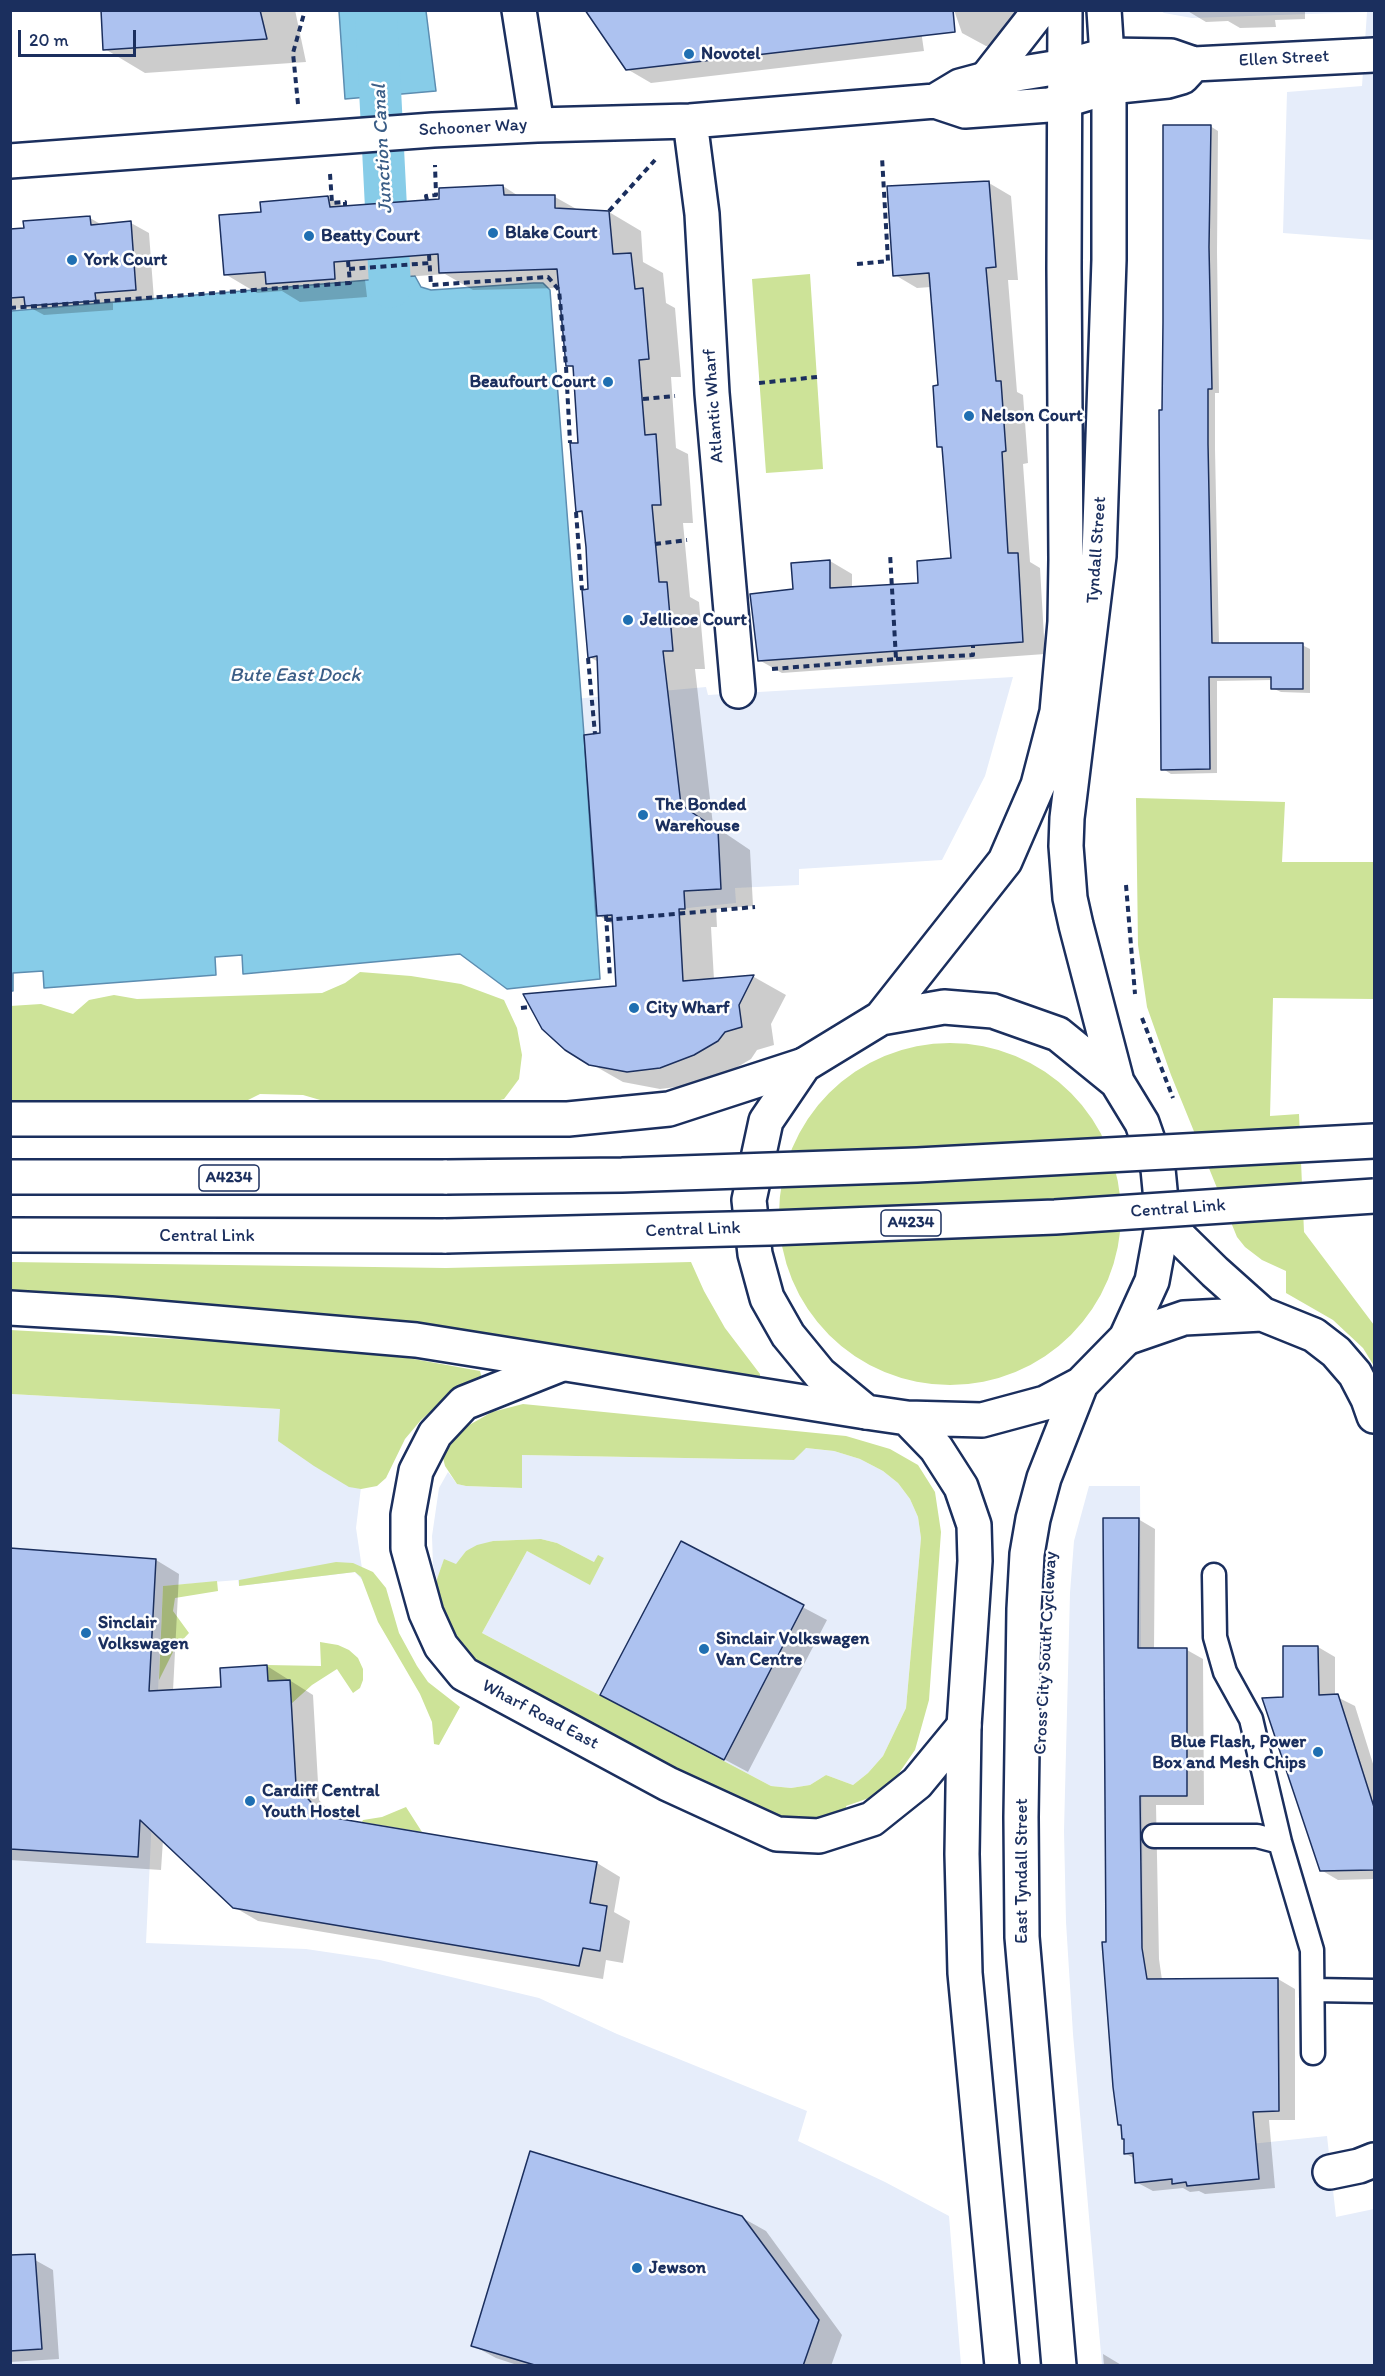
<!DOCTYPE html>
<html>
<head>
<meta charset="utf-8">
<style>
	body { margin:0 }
	#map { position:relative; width:1385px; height:2376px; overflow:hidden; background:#fff; font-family:Itim,sans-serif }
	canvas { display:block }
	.frame { position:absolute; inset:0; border:12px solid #1b2f5e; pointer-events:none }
	.scale { position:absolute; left:18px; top:30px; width:118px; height:27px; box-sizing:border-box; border:3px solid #1b2f5e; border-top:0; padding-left:8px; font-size:18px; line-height:21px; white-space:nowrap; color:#1b2f5e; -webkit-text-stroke:4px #fff; paint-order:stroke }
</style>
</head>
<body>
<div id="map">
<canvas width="1385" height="2376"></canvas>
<div class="frame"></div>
<div class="scale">20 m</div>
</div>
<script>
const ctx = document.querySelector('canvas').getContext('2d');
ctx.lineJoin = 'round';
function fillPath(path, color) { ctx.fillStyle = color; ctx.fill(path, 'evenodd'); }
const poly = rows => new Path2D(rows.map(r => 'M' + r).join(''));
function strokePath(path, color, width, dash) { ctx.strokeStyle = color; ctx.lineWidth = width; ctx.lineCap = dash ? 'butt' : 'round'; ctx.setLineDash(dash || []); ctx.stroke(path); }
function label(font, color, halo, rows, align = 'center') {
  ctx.font = font + ' Itim,sans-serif'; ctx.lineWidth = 5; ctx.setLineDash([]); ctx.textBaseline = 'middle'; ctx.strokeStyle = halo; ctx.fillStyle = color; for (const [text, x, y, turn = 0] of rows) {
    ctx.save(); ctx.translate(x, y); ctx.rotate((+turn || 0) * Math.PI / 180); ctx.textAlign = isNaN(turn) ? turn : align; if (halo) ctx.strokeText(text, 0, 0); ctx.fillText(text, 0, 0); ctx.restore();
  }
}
fillPath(poly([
	[1161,11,1374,11,1374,240,1283,233,1287,92,1362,86,1367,12,1192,18,1164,13],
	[1013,677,985,776,942,860,799,869,799,885,735,888,736,903,591,918,574,699,706,687,708,695],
	[10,1394,370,1414,356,1528,364,1582,355,1572,239,1586,238,1580,163,1586,146,1943,306,1949,380,1960,539,1998,617,2034,807,2111,798,2141,885,2182,949,2216,961,2365,11,2365],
	[805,1448,834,1451,860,1459,883,1471,898,1483,910,1499,918,1517,921,1538,906,1708,883,1756,868,1773,853,1785,826,1775,810,1785,791,1788,771,1786,482,1633,527,1551,590,1584,604,1558,594,1562,557,1543,541,1539,493,1541,466,1551,456,1565,444,1560,437,1579,433,1565,432,1536,439,1488,448,1472,457,1484,466,1486,521,1488,522,1455,794,1460],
	[1089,1486,1140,1486,1143,1933,1139,1961,1193,2150,1327,2136,1336,2217,1374,2209,1374,2365,1102,2365,1073,2034,1066,1922,1064,1831,1070,1593,1074,1541]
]), '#e6edfa');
fillPath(poly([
	[810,274,823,469,766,473,752,279],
	[1136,798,1285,802,1282,862,1374,862,1374,999,1273,998,1270,1116,1299,1114,1304,1232,1374,1325,1374,1366,1363,1348,1333,1320,1286,1293,1286,1271,1262,1260,1245,1247,1237,1237,1171,1075,1147,1007,1138,945],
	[360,972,411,976,461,984,504,1000,517,1028,522,1055,519,1079,504,1099,485,1104,381,1101,341,1106,303,1095,260,1094,240,1104,24,1107,11,1102,10,1006,41,1004,73,1014,89,1000,114,995,137,999,322,993,345,983],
	'779 1214a171 171 0 1 1 342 0a171 171 0 1 1-342 0Z',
	[10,1262,446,1268,691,1262,704,1291,725,1328,760,1374,760,1378,753,1383,447,1328,335,1318,11,1296],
	[10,1330,300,1346,408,1358,480,1371,482,1379,449,1395,421,1420,405,1439,386,1478,377,1486,361,1489,349,1487,314,1466,278,1441,280,1409,11,1394],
	[523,1404,846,1436,890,1449,918,1465,935,1492,941,1532,929,1700,915,1750,897,1776,872,1797,846,1806,847,1814,810,1823,784,1820,732,1797,477,1663,460,1646,443,1620,437,1599,437,1579,444,1559,456,1564,466,1551,477,1545,493,1541,541,1539,557,1543,594,1562,598,1555,604,1558,590,1585,527,1551,482,1633,771,1786,791,1788,810,1785,826,1775,853,1785,868,1773,883,1756,906,1708,921,1538,918,1517,910,1499,898,1483,883,1471,860,1459,834,1451,806,1448,794,1460,522,1455,522,1488,466,1486,457,1484,445,1466,443,1458,444,1446,450,1436,492,1412],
	[336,1562,353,1563,373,1572,386,1588,399,1633,417,1666,428,1682,460,1707,439,1745,434,1744,432,1722,420,1694,378,1622,361,1577,355,1572,239,1586,239,1580],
	[217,1581,218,1591,175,1598,173,1611,189,1633,175,1648,159,1680,163,1586],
	[320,1642,338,1645,349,1650,358,1658,363,1669,363,1680,360,1688,353,1693,337,1669,312,1685,291,1704,290,1680,268,1681,267,1665,321,1666],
	[406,1807,422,1832,362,1822,363,1820,382,1817]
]), '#cde398');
const water = poly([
	[339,11,426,11,436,91,345,99,339,11],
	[415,276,421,287,431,290,534,283,543,283,550,290,584,735,600,979,507,989,460,954,243,974,242,955,215,957,216,975,44,988,43,971,13,973,13,991,11,991,11,311,415,276]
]);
fillPath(water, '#87cce8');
strokePath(water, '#5c8db1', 1.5);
fillPath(poly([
	[102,10,295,10,306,62,145,73,105,49],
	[918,10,924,51,651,83,627,69],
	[954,10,1037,10,1001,45,986,46,962,33],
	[1186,10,1305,10,1305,19,1275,20,1276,27,1240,28,1228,21,1206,22],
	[1210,126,1218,131,1217,252,1219,393,1215,393,1215,449,1219,644,1302,645,1310,649,1310,693,1281,692,1272,688,1273,680,1217,681,1217,773,1171,774,1163,769,1164,411],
	[989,183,1011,196,1018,280,1008,280,1017,392,1023,395,1028,463,1023,464,1030,562,1040,568,1045,654,782,673,759,660,795,590,830,561,852,574,852,588,920,584,952,560,944,449,938,446,940,386,931,287,917,288,895,275],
	[503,186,520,197,555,197,580,211,609,212,641,231,643,262,663,273,666,303,675,308,681,377,671,377,676,448,688,454,693,523,683,523,690,597,699,602,705,669,695,669,713,825,750,850,753,906,716,909,717,927,711,927,714,980,754,977,786,995,771,1024,774,1045,757,1050,751,1059,727,1073,693,1085,660,1089,623,1082,565,1049,618,987,614,925,598,915,602,734,599,662,589,657,589,590,584,515,577,511,579,444,575,369,568,365,560,288,473,290,445,274,365,280,367,297,300,302,282,291,257,293,225,274,263,214,328,198,345,207,441,200],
	[90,218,102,225,131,223,149,233,154,300,113,303,113,310,44,315,31,308,10,309,10,231],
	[1373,591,1374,591,1374,776,1374,775],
	[1138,1519,1155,1529,1154,1649,1187,1650,1203,1659,1204,1805,1156,1805,1159,1959,1162,1980,1278,1979,1295,1989,1295,2120,1269,2120,1275,2188,1205,2194,1199,2191,1190,2192,1183,2188,1153,2191,1136,2182,1135,2159,1125,2153,1125,2140,1123,2139,1115,2087,1108,1944],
	[681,1543,827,1620,748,1772,626,1707],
	[10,1550,156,1560,179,1574,173,1691,223,1688,267,1666,313,1695,319,1800,336,1819,597,1863,620,1877,614,1912,630,1921,623,1963,606,1960,603,1979,258,1921,234,1907,163,1840,161,1870,10,1860],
	[1318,1647,1335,1657,1335,1696,1355,1706,1374,1767,1374,1879,1338,1880,1321,1870,1285,1698],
	[741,2217,766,2231,842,2335,831,2366,520,2366,496,2358,472,2345],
	[35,2260,53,2270,59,2359,10,2362,10,2262],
	[1103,2354,1123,2366,1104,2366]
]), '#0003');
strokePath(poly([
	[376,10,390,287]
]), '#87cce8', 42);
const building = poly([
	[101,10,260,10,267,39,103,50,101,10],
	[585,10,953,10,955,32,626,70,585,10],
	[1163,125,1211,125,1209,247,1212,389,1208,389,1208,444,1212,643,1303,643,1303,689,1271,689,1271,677,1209,677,1210,769,1161,770,1159,410,1162,410,1163,322,1163,125],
	[989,181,996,267,986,268,996,381,1001,381,1006,451,1002,452,1008,553,1018,553,1023,642,758,661,750,594,793,589,791,563,830,560,830,588,918,583,917,561,951,558,942,447,937,447,933,386,938,385,929,273,893,276,887,186,989,181],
	[503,185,504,195,555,195,555,208,609,211,613,254,631,253,635,289,643,288,649,359,639,360,645,435,656,434,661,505,652,505,659,582,667,582,673,651,663,651,681,805,718,830,721,889,684,891,685,909,679,909,683,981,754,975,739,1005,742,1027,725,1032,718,1041,694,1055,660,1068,627,1072,589,1065,565,1050,542,1029,523,994,616,986,612,915,597,916,584,735,600,733,597,656,588,658,582,590,588,589,586,547,582,511,576,512,570,443,578,443,573,366,566,366,557,269,439,273,438,254,334,262,335,279,266,284,265,272,224,275,219,215,261,212,260,202,328,196,330,207,439,199,439,188,503,185],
	[90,216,91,225,131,221,136,290,95,293,96,301,25,306,24,297,10,298,10,229,24,228,23,221,90,216],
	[1103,1518,1139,1518,1138,1648,1187,1648,1187,1796,1140,1796,1142,1948,1147,1979,1278,1978,1279,2111,1253,2112,1259,2179,1187,2186,1186,2182,1172,2184,1172,2179,1135,2183,1133,2153,1124,2154,1124,2139,1122,2139,1121,2125,1118,2125,1113,2087,1102,1942,1106,1942,1103,1518],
	[681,1541,804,1605,724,1760,600,1695,681,1541],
	[10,1548,156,1559,149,1691,221,1687,220,1668,267,1665,268,1681,290,1680,296,1785,323,1816,597,1862,590,1903,607,1906,600,1951,583,1948,579,1966,233,1908,140,1820,138,1857,10,1849,10,1548],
	[1283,1646,1318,1646,1319,1695,1338,1694,1374,1807,1374,1870,1320,1871,1262,1698,1283,1697,1283,1646],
	[530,2151,742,2216,819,2320,803,2366,538,2366,471,2346,530,2151],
	[35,2254,42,2349,10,2351,10,2255,35,2254]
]);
fillPath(building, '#adc2f0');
strokePath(building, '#1b2f5e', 1.5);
const service = poly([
	[1214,1575,1215,1637,1225,1672,1251,1719,1280,1842,1312,1950,1313,2053],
	[1154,1836,1257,1836,1280,1842],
	[1313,1990,1374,1991]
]);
const minor = poly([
	[519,10,537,125],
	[935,101,960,86,986,79,1066,66,1107,55,1171,56,1194,64,1374,55],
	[690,121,702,214,712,393,738,691],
	[10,161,433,130,537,125,690,121,935,101,965,111,1049,105,1109,87,1168,81,1182,77,1194,64],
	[1163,1221,1215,1272,1262,1314,1314,1335,1336,1352,1355,1374,1368,1399,1374,1416],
	[1126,1338,1184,1318,1262,1314],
	[562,1364,464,1403,435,1434,416,1471,408,1515,408,1548,426,1613,441,1646,464,1674,668,1784,777,1834,819,1836,872,1819,917,1783,964,1726],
	[1330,2172,1359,2166,1374,2160]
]);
const tertiary = poly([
	[1104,10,1109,87,1109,260,1099,556,1067,818,1066,846,1070,898,1076,925,1117,1082],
	[986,79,1040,10],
	[944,1007,993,1011,1058,1034,1117,1082,1142,1123,1158,1169,1163,1221,1152,1281,1126,1338,1081,1384,1045,1403,982,1420,907,1418,866,1412,820,1374,788,1335,767,1298,755,1254,749,1200,766,1121,804,1065,881,1018,944,1007],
	[881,1018,1005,861,1038,785,1057,712,1065,622,1066,560,1064,268,1065,10],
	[907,1418,936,1448,961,1487,974,1525,975,1561,964,1726,962,1854,965,1973,1002,2366],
	[1059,2366,1022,1937,1021,1817,1024,1609,1027,1554,1033,1519,1044,1478,1081,1384]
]);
const primary = poly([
	[10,1119,568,1119,669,1109,804,1065],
	[10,1177,447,1177],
	[10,1235,446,1236],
	[10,1308,111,1314,416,1340,866,1412]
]);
strokePath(service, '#1b2f5e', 27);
strokePath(minor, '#1b2f5e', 38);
strokePath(tertiary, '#1b2f5e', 38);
strokePath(primary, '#1b2f5e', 38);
strokePath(poly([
	[298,104,293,53,305,10],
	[330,174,332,203,345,202,345,206],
	[427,200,426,196,436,195,435,165],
	[609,211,655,160],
	[429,255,431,285,548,277,559,290,566,366,570,443],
	[857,264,888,261,882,157],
	[349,269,430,263],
	[10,308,350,283,348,261],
	[759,383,817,377],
	[643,399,675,396],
	[576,512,582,590],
	[655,544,687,540],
	[588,658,595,734],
	[896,659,973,655,973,646],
	[772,669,896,659,890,553],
	[1126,885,1135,994],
	[606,915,610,977],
	[606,920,755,907],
	[521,1008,530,1007],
	[1142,1018,1173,1098]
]), '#1b2f5e', 4, [6, 4.5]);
strokePath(service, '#fff', 22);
strokePath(minor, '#fff', 33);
strokePath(tertiary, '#fff', 33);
strokePath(primary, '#fff', 33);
const primaryBridge = poly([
	[447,1177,622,1175,917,1165,1374,1141],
	[446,1236,770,1228,1055,1217,1374,1196]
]);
strokePath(primaryBridge, '#1b2f5e', 38, []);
strokePath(primaryBridge, '#fff', 33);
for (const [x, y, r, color] of [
	[689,54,6,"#1f6fb2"],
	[493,233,6,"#1f6fb2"],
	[309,236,6,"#1f6fb2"],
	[72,260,6,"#1f6fb2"],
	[608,382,6,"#1f6fb2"],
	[969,416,6,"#1f6fb2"],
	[628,620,6,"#1f6fb2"],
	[643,815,6,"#1f6fb2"],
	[634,1008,6,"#1f6fb2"],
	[86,1633,6,"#1f6fb2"],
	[704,1649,6,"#1f6fb2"],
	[1318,1752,6,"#1f6fb2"],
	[250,1801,6,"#1f6fb2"],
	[637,2268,6,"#1f6fb2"]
]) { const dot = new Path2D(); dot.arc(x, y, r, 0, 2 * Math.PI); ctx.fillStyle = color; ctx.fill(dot); strokePath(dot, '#fff', 2); }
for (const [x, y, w] of [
	[229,1178,60],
	[911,1223,60]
]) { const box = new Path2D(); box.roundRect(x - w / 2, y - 13, w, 26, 4.5); ctx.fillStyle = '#fff'; ctx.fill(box); strokePath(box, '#1b2f5e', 1.5); }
label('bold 16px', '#1b2f5e', null, [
	["A4234",229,1178],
	["A4234",911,1223]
]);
label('bold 18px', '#1b2f5e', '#fff', [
	["Novotel",701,54],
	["Blake Court",505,233],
	["Beatty Court",321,236],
	["York Court",84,260],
	["Beaufourt Court",596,382,"right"],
	["Nelson Court",981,416],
	["Jellicoe Court",640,620],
	["The Bonded",655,805],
	["Warehouse",655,826],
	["City Wharf",646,1008],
	["Sinclair",98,1623],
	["Volkswagen",98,1644],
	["Sinclair Volkswagen",716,1639],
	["Van Centre",716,1660],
	["Blue Flash, Power",1306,1742,"right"],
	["Box and Mesh Chips",1306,1763,"right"],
	["Cardiff Central",262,1791],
	["Youth Hostel",262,1812],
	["Jewson",649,2268]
], 'left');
label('18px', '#1b2f5e', '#fff', [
	["Ellen Street",1284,59,-3],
	["Schooner Way",473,128,-3],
	["Atlantic Wharf",714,406,-94],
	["Tyndall Street",1097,550,-86],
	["Central Link",1178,1209,-4],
	["Central Link",693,1230,-2],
	["Central Link",207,1236],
	["Cross City South Cycleway",1046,1653,-87],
	["Wharf Road East",540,1715,28],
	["East Tyndall Street",1022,1871,-90]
]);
label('italic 20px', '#3b5e87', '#fff', [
	["Junction Canal",383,149,-93],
	["Bute East Dock",295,676]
]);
</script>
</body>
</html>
